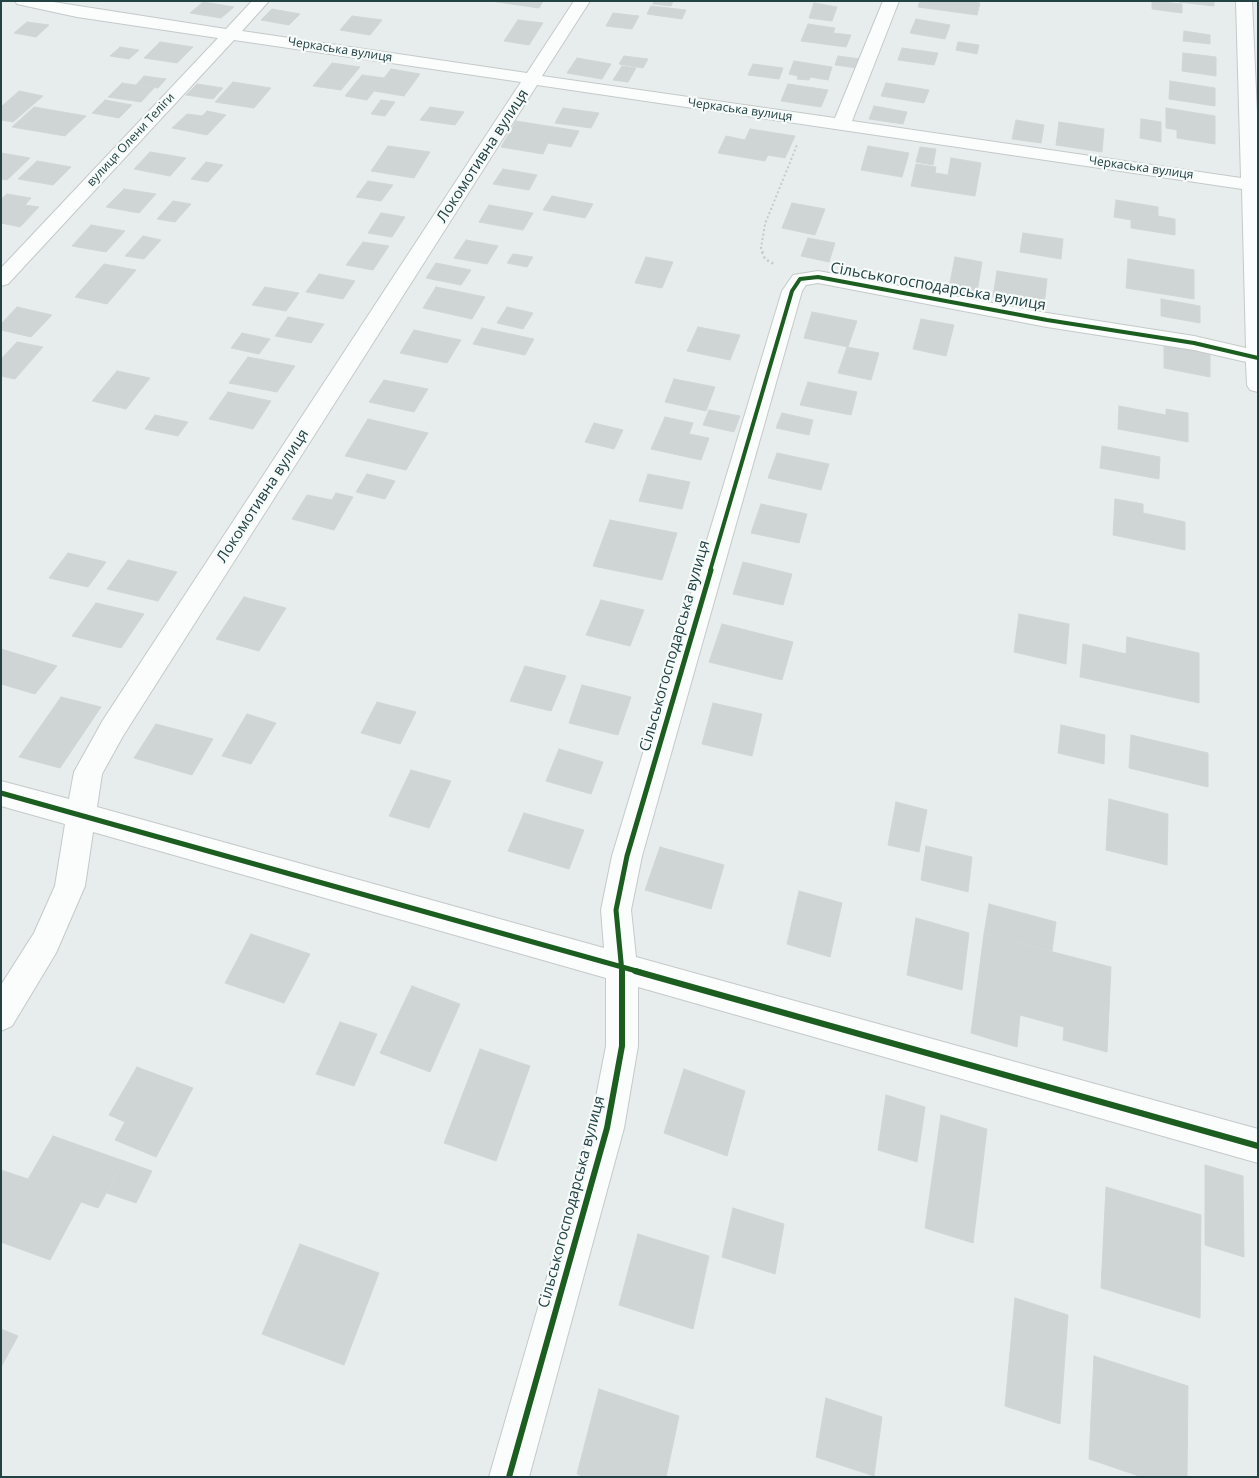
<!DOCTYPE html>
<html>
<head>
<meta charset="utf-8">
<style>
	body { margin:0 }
	#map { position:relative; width:1259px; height:1478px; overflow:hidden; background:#e7edec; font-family:"Open Sans",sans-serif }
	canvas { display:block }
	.frame { position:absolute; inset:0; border:2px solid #224243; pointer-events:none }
</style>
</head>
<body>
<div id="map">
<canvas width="1259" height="1478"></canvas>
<div class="frame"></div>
</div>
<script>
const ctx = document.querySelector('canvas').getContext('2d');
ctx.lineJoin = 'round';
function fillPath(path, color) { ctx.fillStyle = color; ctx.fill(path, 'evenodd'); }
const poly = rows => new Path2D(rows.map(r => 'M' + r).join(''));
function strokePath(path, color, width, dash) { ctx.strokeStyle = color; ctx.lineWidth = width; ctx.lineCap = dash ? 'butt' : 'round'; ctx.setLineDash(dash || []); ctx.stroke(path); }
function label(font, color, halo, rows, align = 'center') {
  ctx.font = font + ' "Open Sans",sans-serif'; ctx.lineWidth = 4.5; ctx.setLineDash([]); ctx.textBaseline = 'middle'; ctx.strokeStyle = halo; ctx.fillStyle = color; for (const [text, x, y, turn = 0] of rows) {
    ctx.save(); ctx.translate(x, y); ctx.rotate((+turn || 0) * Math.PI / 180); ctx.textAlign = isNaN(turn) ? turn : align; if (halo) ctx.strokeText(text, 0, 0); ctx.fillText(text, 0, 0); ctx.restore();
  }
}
const building = poly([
	[490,1,543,1,539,8,490,1],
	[654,1,673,1,671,6,653,4,654,1],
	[920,1,970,1,980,3,977,15,918,7,920,1],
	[1152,1,1182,4,1182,13,1152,9,1152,1],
	[1214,1,1214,6,1179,2,1179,1,1214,1],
	[203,2,234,7,221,18,190,13,203,2],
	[814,3,837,7,832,21,809,18,814,3],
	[651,6,686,10,682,19,647,14,651,6],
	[272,9,300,14,289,25,261,20,272,9],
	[613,13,639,16,632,29,606,26,613,13],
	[352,16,382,20,370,35,340,30,352,16],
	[916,19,950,25,945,39,910,33,916,19],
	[518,20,543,23,529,45,504,41,518,20],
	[27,22,49,25,36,37,14,33,27,22],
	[808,24,835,28,833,33,851,35,846,47,801,41,808,24],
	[1184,31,1210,35,1210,44,1183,41,1184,31],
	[160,42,193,47,177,63,144,58,160,42],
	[958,42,979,45,977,54,956,50,958,42],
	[120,47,139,50,129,59,110,56,120,47],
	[902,48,938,53,934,65,898,60,902,48],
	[1183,53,1216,57,1216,76,1182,71,1183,53],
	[624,56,648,59,643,68,619,64,624,56],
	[838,56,860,59,857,68,835,65,838,56],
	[577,58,611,64,602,79,567,73,577,58],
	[794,61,832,67,828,80,810,77,809,80,797,79,798,76,789,74,794,61],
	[332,63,360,67,341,90,313,86,332,63],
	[753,64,783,68,779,79,748,75,753,64],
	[622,66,636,68,628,82,613,80,622,66],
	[391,69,420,74,404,96,374,91,391,69],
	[362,75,384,78,367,100,345,96,362,75],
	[144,76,166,79,158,88,136,85,144,76],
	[1170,81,1215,88,1215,106,1169,99,1170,81],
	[233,82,271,88,254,108,215,102,233,82],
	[122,83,154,88,141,102,108,97,122,83],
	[886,83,929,90,924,103,881,96,886,83],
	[197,84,223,88,213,99,186,95,197,84],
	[788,84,828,90,821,107,781,101,788,84],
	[19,91,43,96,13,122,1,120,1,107,19,91],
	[105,100,132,105,119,118,92,113,105,100],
	[381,100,395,102,385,116,371,114,381,100],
	[874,106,907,112,903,124,869,119,874,106],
	[34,107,86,116,65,136,12,127,34,107],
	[430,107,464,112,455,125,420,120,430,107],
	[563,108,599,113,591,128,555,123,563,108],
	[1166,108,1215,116,1215,144,1177,138,1177,130,1166,128,1166,108],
	[207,111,226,115,207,135,172,128,187,114,202,116,207,111],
	[1141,119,1161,122,1161,142,1140,138,1141,119],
	[1016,120,1044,125,1041,143,1012,139,1016,120],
	[516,121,579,131,571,147,548,143,543,154,501,147,516,121],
	[1059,122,1104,129,1102,152,1056,145,1059,122],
	[750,129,795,136,785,158,768,155,765,161,718,153,726,136,745,140,750,129],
	[388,146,430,152,414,178,371,171,388,146],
	[868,146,909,153,902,177,861,170,868,146],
	[920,147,936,149,933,165,916,162,920,147],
	[150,152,186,158,170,176,134,169,150,152],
	[1,153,30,158,7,180,1,179,1,153],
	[951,158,981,163,975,196,911,186,916,164,936,167,935,173,948,175,951,158],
	[37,161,71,167,53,185,18,179,37,161],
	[206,162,223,165,208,182,191,179,206,162],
	[503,169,537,175,529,190,493,184,503,169],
	[368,181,393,185,381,201,356,197,368,181],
	[124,189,156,194,139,213,106,207,124,189],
	[7,194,31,198,25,205,39,207,20,227,1,223,1,199,7,194],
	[552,196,593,204,585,218,543,210,552,196],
	[1116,200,1158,207,1158,216,1175,219,1175,235,1131,228,1131,220,1114,217,1116,200],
	[173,201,191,204,175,222,157,219,173,201],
	[792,203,825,209,815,235,782,228,792,203],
	[489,205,533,213,523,230,479,222,489,205],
	[381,213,405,217,392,237,368,233,381,213],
	[91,225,125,231,106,252,72,246,91,225],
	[1023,233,1063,239,1061,259,1020,252,1023,233],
	[143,236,161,240,144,259,125,256,143,236],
	[808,238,835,243,829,262,801,256,808,238],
	[466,240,498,246,487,264,454,258,466,240],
	[363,242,389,246,373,270,346,265,363,242],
	[513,254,533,257,527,267,507,263,513,254],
	[646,257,673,262,662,288,635,283,646,257],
	[955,257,982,262,976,298,948,293,955,257],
	[1128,259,1194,270,1194,299,1126,288,1128,259],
	[436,263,471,270,461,285,426,278,436,263],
	[104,264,136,270,107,304,75,297,104,264],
	[997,271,1047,279,1044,306,993,297,997,271],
	[319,274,355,281,343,299,306,292,319,274],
	[265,287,299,293,286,311,252,305,265,287],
	[436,287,485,297,472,319,423,308,436,287],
	[1161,299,1200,306,1200,323,1161,316,1161,299],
	[17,307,52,315,31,337,1,330,1,324,17,307],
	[507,307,533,313,523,329,497,323,507,307],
	[812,312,857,321,848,347,804,338,812,312],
	[288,317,324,324,311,343,275,336,288,317],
	[921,319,954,325,946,356,913,349,921,319],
	[698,327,740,335,730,360,687,351,698,327],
	[482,328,534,339,525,355,473,344,482,328],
	[414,330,461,340,447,363,400,353,414,330],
	[242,333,270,339,259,354,231,348,242,333],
	[17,342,43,347,15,379,1,376,1,359,17,342],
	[1164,345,1210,354,1210,377,1164,368,1164,345],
	[847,347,879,353,871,380,838,373,847,347],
	[248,357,295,366,277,392,229,383,248,357],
	[117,371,150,378,126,409,92,401,117,371],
	[674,379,715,387,706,411,665,402,674,379],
	[384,380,428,389,414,412,369,402,384,380],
	[808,382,857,392,851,415,800,405,808,382],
	[228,392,271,401,253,429,209,419,228,392],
	[1119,406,1166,415,1166,409,1188,413,1188,442,1118,429,1119,406],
	[709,410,740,416,734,432,703,425,709,410],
	[782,413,813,420,809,435,776,428,782,413],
	[155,415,188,422,178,436,145,429,155,415],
	[665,417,693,423,689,434,709,438,701,460,651,449,665,417],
	[368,419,428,433,406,470,345,456,368,419],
	[594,423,623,430,614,449,585,442,594,423],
	[1102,446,1160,457,1159,479,1100,468,1102,446],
	[777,453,829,464,821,490,768,478,777,453],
	[367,474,395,481,385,499,356,492,367,474],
	[648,474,690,482,682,509,639,501,648,474],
	[336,493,353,497,334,530,292,519,307,495,332,500,336,493],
	[1115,499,1143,504,1143,513,1185,522,1185,550,1113,535,1115,499],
	[761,504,807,514,799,543,751,533,761,504],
	[610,520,677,533,662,580,593,566,610,520],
	[68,553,106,562,88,587,49,578,68,553],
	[128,560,177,572,158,601,107,589,128,560],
	[743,562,792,574,783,605,733,594,743,562],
	[244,597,286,608,259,651,216,639,244,597],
	[601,600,644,610,630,646,586,635,601,600],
	[96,603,144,614,121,648,72,636,96,603],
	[1019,614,1069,624,1066,664,1014,652,1019,614],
	[722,624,793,642,782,680,709,662,722,624],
	[1127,637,1199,653,1199,703,1080,677,1083,644,1126,654,1127,637],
	[1,649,57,666,35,694,1,684,1,649],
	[525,666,566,676,551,711,510,701,525,666],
	[582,685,631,697,618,735,569,723,582,685],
	[61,697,101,707,60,768,19,757,61,697],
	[377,702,416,712,400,744,361,733,377,702],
	[713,703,762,714,752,756,702,744,713,703],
	[247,714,276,723,251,764,222,756,247,714],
	[156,724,213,739,192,775,134,758,156,724],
	[1061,725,1105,735,1104,764,1058,753,1061,725],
	[1131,735,1208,753,1208,787,1129,768,1131,735],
	[559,749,603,762,591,794,546,781,559,749],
	[411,770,451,781,429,828,389,816,411,770],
	[1109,799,1168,814,1167,865,1106,850,1109,799],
	[896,802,927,810,919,852,888,845,896,802],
	[524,813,584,830,569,869,508,851,524,813],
	[926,846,972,857,968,892,921,880,926,846],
	[660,847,724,865,711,909,645,890,660,847],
	[799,891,842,903,830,957,787,944,799,891],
	[989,904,1056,922,1052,951,984,934,989,904],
	[916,918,969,933,962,990,907,975,916,918],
	[251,934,310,954,284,1003,225,983,251,934],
	[984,934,1111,967,1107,1052,1063,1040,1064,1027,1020,1015,1017,1047,971,1033,984,934],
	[412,986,460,1004,430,1072,380,1053,412,986],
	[340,1022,377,1034,354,1086,316,1074,340,1022],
	[480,1049,530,1066,496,1161,444,1143,480,1049],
	[137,1067,193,1088,156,1157,115,1140,125,1122,109,1115,137,1067],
	[684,1069,745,1091,727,1156,664,1133,684,1069],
	[886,1095,925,1107,917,1162,878,1150,886,1095],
	[941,1115,987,1129,973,1243,925,1228,941,1115],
	[53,1136,124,1161,98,1208,81,1202,50,1260,1,1242,1,1170,28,1179,53,1136],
	[124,1161,152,1171,136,1203,107,1193,124,1161],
	[1205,1165,1243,1176,1244,1257,1205,1245,1205,1165],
	[1106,1187,1201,1215,1200,1318,1101,1288,1106,1187],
	[733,1208,784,1224,775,1274,722,1257,733,1208],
	[638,1234,709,1256,693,1329,619,1305,638,1234],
	[300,1244,379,1273,344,1365,262,1334,300,1244],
	[1015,1298,1068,1315,1060,1424,1005,1406,1015,1298],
	[1,1329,18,1336,1,1367,1,1329],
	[1094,1356,1188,1386,1187,1477,1142,1477,1089,1459,1094,1356],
	[599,1389,679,1416,666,1477,584,1477,577,1474,599,1389],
	[826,1398,882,1417,874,1476,816,1457,826,1398]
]);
fillPath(building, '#cfd5d5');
strokePath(building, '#cfd6d5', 1);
const minor = poly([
	[15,1,47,1,226,29,252,1,269,1,242,31,527,73,574,1,590,1,542,76,835,118,883,1,899,1,852,121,1241,178,1236,1,1252,1,1258,135,1258,392,1250,390,1247,385,1246,362,1194,350,1047,327,818,283,806,285,802,291,642,856,631,910,636,957,1258,1129,1258,1163,638,987,638,1046,624,1128,529,1477,489,1477,590,1128,606,1046,606,978,93,832,85,886,56,953,12,1026,1,1031,1,985,34,933,55,886,65,824,1,806,1,781,69,799,74,772,103,720,521,82,234,40,8,284,1,286,1,268,218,38,77,17,17,4,15,1],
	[537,85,1242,189,1246,348,1194,336,1047,313,818,271,793,275,782,291,612,856,601,910,604,948,97,807,102,774,123,736,537,85]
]);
strokePath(minor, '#c4cac9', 2);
strokePath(poly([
	[763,253,761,248,765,224,797,145]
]), '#c2cccc', 2, [2, 2.5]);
strokePath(poly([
	[762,252,765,259,774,264]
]), '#c2cccc', 2.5, [2, 3]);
fillPath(minor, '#fbfcfc');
strokePath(poly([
	[710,571,792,291,800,279,818,277,1047,320,1194,343,1258,358]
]), '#1b5e20', 4);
strokePath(poly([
	[1,793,640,972],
	[622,972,616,910,627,856,711,570]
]), '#1b5e20', 5);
strokePath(poly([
	[635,971,1258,1146],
	[509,1477,607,1128,622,1046,622,971]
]), '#1b5e20', 6);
label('12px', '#224243', '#f6fbfa', [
	["Черкаська вулиця",340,50,9],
	["Черкаська вулиця",740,110,8],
	["вулиця Олени Теліги",131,140,-47],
	["Черкаська вулиця",1141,168,8]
]);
label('15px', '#224243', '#f6fbfa', [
	["Локомотивна вулиця",483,156,-57],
	["Сільськогосподарська вулиця",938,287,10],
	["Локомотивна вулиця",263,496,-57],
	["Сільськогосподарська вулиця",675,646,-74],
	["Сільськогосподарська вулиця",572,1202,-75]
]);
</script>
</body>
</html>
